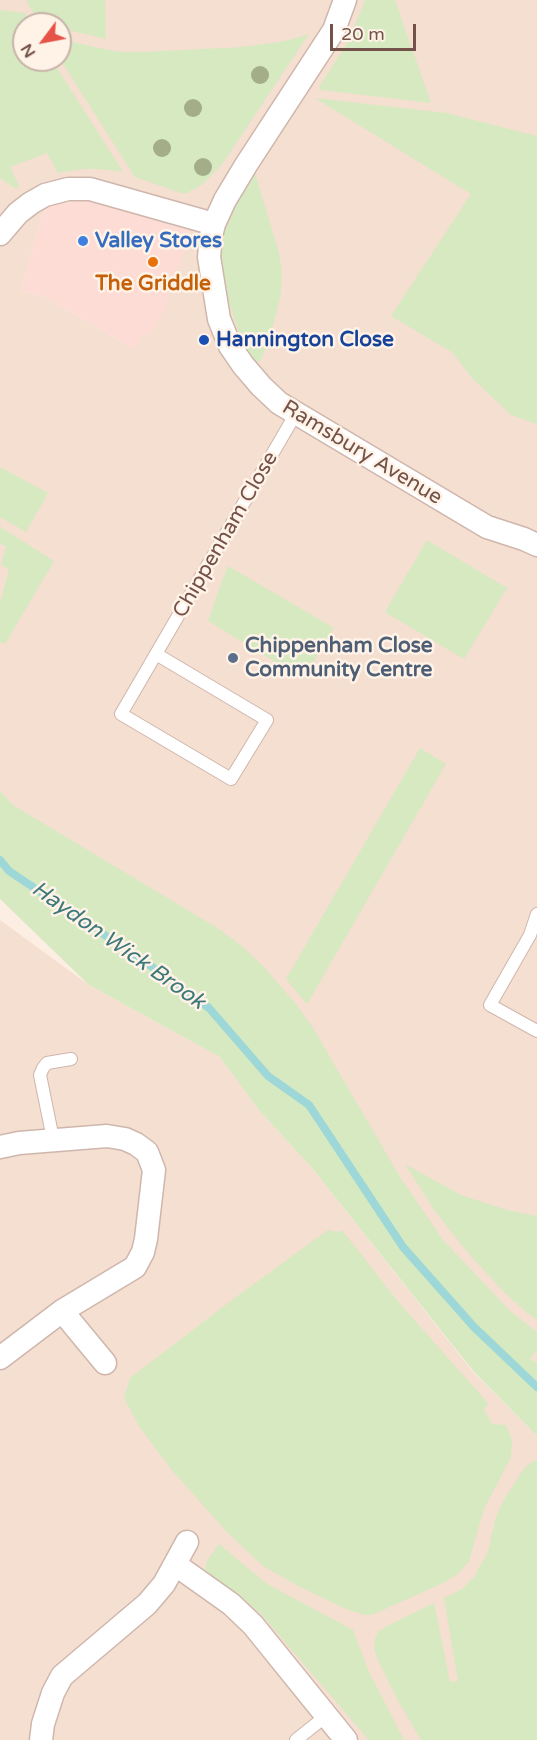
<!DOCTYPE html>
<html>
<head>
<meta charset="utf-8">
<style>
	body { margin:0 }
	#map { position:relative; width:537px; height:1740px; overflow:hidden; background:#fceee2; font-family:"Varela Round",sans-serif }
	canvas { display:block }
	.north { position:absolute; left:12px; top:12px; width:60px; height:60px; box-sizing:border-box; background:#fff3e8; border:2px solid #c7b3a8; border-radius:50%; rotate:238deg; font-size:16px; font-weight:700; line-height:24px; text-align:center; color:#745249 }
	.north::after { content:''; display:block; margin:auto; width:21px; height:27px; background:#e65347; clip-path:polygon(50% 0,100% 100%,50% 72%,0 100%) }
	.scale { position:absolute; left:330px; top:24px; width:86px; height:27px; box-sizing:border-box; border:3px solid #745249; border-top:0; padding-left:8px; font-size:18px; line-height:21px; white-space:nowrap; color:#745249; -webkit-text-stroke:4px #fff3e8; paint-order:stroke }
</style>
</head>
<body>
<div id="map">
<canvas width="537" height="1740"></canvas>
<div class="north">N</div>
<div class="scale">20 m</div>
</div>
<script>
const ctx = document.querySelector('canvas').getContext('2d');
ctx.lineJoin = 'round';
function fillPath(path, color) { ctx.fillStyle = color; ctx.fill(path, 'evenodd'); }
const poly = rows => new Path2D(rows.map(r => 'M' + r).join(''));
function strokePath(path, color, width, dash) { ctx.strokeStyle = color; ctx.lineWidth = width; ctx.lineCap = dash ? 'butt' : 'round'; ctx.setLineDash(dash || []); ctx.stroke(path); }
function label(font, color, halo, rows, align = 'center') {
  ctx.font = font + ' "Varela Round",sans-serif'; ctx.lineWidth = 5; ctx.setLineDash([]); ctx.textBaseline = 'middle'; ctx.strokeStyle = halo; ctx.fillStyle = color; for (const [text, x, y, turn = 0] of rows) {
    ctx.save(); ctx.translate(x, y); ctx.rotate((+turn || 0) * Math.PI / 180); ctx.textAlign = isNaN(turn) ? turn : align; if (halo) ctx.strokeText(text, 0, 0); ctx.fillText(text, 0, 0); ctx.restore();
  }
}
fillPath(poly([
	[0,0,537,0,537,1363,530,1359,0,791],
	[24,24,60,24,60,60,24,60],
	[83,200,150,336,144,332,134,349,45,297,21,291,42,215,49,206],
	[0,920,89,985,220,1057,259,1110,313,1169,473,1372,537,1436,537,1740,0,1740]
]), '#f4dfd1');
fillPath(poly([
	[83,200,189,230,165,309,150,336,144,332,134,349,45,297,21,291,42,215,49,206]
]), '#fddcd6');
fillPath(poly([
	[26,0,105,0,106,39,60,28,60,24,39,23],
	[365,0,395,0,431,103,321,90,319,87,348,42],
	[0,10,25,13,31,24,24,24,24,60,52,60,123,172,100,169,83,169,58,173,47,153,10,167,19,186,16,189,0,178],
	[309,34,223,163,203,184,187,193,181,193,135,177,60,59,60,39,94,47,122,52,142,52,243,47,285,41],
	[315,98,446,113,537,136,537,424,511,415,471,377,453,353,391,316,471,194],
	[254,170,279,253,282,272,281,294,273,325,262,358,256,364,244,349,229,302,220,273,219,251,223,223],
	[0,467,48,493,26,532,0,517],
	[0,527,54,561,5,644,0,642,0,604,9,569,1,565,6,546,0,544],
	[427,540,507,588,464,659,385,612],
	[228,566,334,628,304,679,208,621,220,586],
	[420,748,446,764,307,1004,286,979],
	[0,791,13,805,219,929,243,947,265,968,295,1003,313,1028,400,1177,443,1240,510,1311,537,1332,537,1350,530,1359,537,1363,537,1436,474,1372,313,1169,259,1110,220,1057,89,985,0,899],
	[405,1164,461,1195,507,1210,537,1216,537,1320,525,1311,503,1291,469,1254,435,1211],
	[328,1230,337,1232,342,1230,400,1304,488,1403,484,1410,492,1424,506,1425,512,1440,511,1457,484,1509,469,1561,459,1573,445,1582,372,1615,364,1615,346,1609,300,1587,263,1566,226,1531,171,1469,139,1426,124,1398,130,1378,236,1297],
	[537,1459,537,1740,421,1740,396,1697,379,1662,374,1649,375,1639,378,1632,389,1625,434,1603,450,1682,458,1681,444,1598,462,1589,474,1577,488,1552,495,1520,503,1501,525,1467],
	[219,1544,267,1584,353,1630,369,1672,404,1740,369,1740,260,1613,234,1591,204,1573,207,1561]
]), '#d7e9c1');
strokePath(poly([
	[0,860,9,871,148,964,209,1008,268,1076,309,1105,403,1247,474,1327,537,1387]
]), '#9dd7d7', 8);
const lane = poly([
	[156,654,267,720,231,779,121,714,295,415],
	[537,914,530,935,490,1005,537,1031],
	[53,1139,40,1075,43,1068,47,1063,71,1059],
	[296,1740,326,1716]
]);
const street = poly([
	[345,0,334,30,246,165,225,200,214,224,211,236,209,257,219,319,230,346,243,365,261,386,279,403,487,527,524,539,537,545],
	[0,234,18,213,31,203,45,195,68,189,90,189,214,224],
	[0,1147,19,1143,107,1136,125,1139,136,1144,147,1152,154,1170,146,1239,143,1252,135,1267,62,1311,0,1358],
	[62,1311,105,1363],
	[176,1565,231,1604,253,1625,346,1740],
	[41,1740,43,1724,53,1693,62,1676,147,1604,164,1584,187,1542]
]);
strokePath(lane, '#cfb6ac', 14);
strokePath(street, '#cfb6ac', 25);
strokePath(lane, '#fff', 12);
strokePath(street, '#fff', 22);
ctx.fillStyle = '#a3ae89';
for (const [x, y] of [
	[260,75],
	[193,108],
	[162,148],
	[203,167]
]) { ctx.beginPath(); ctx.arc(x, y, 9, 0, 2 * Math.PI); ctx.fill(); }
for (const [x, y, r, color] of [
	[83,241,6,"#3f7fe0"],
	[153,262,6,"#e8710a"],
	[204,340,6,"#1a4fb4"],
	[233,658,6,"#5c6f8a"]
]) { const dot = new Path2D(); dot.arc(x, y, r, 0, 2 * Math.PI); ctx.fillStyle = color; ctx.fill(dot); strokePath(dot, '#fff3e8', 2); }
label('bold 21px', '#366cbe', '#fff3e8', [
	["Valley Stores",95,241]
], 'left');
label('bold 21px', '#c56008', '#fff3e8', [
	["The Griddle",153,284]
]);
label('bold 21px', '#164399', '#fff3e8', [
	["Hannington Close",216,340]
], 'left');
label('21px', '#745249', '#fff3e8', [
	["Ramsbury Avenue",362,453,31],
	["Chippenham Close",226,535,-60]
]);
label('bold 21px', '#4e5e75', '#fff3e8', [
	["Chippenham Close",245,646],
	["Community Centre",245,670]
], 'left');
label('italic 22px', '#3c7879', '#fff3e8', [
	["Haydon Wick Brook",118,946,35]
]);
</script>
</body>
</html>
